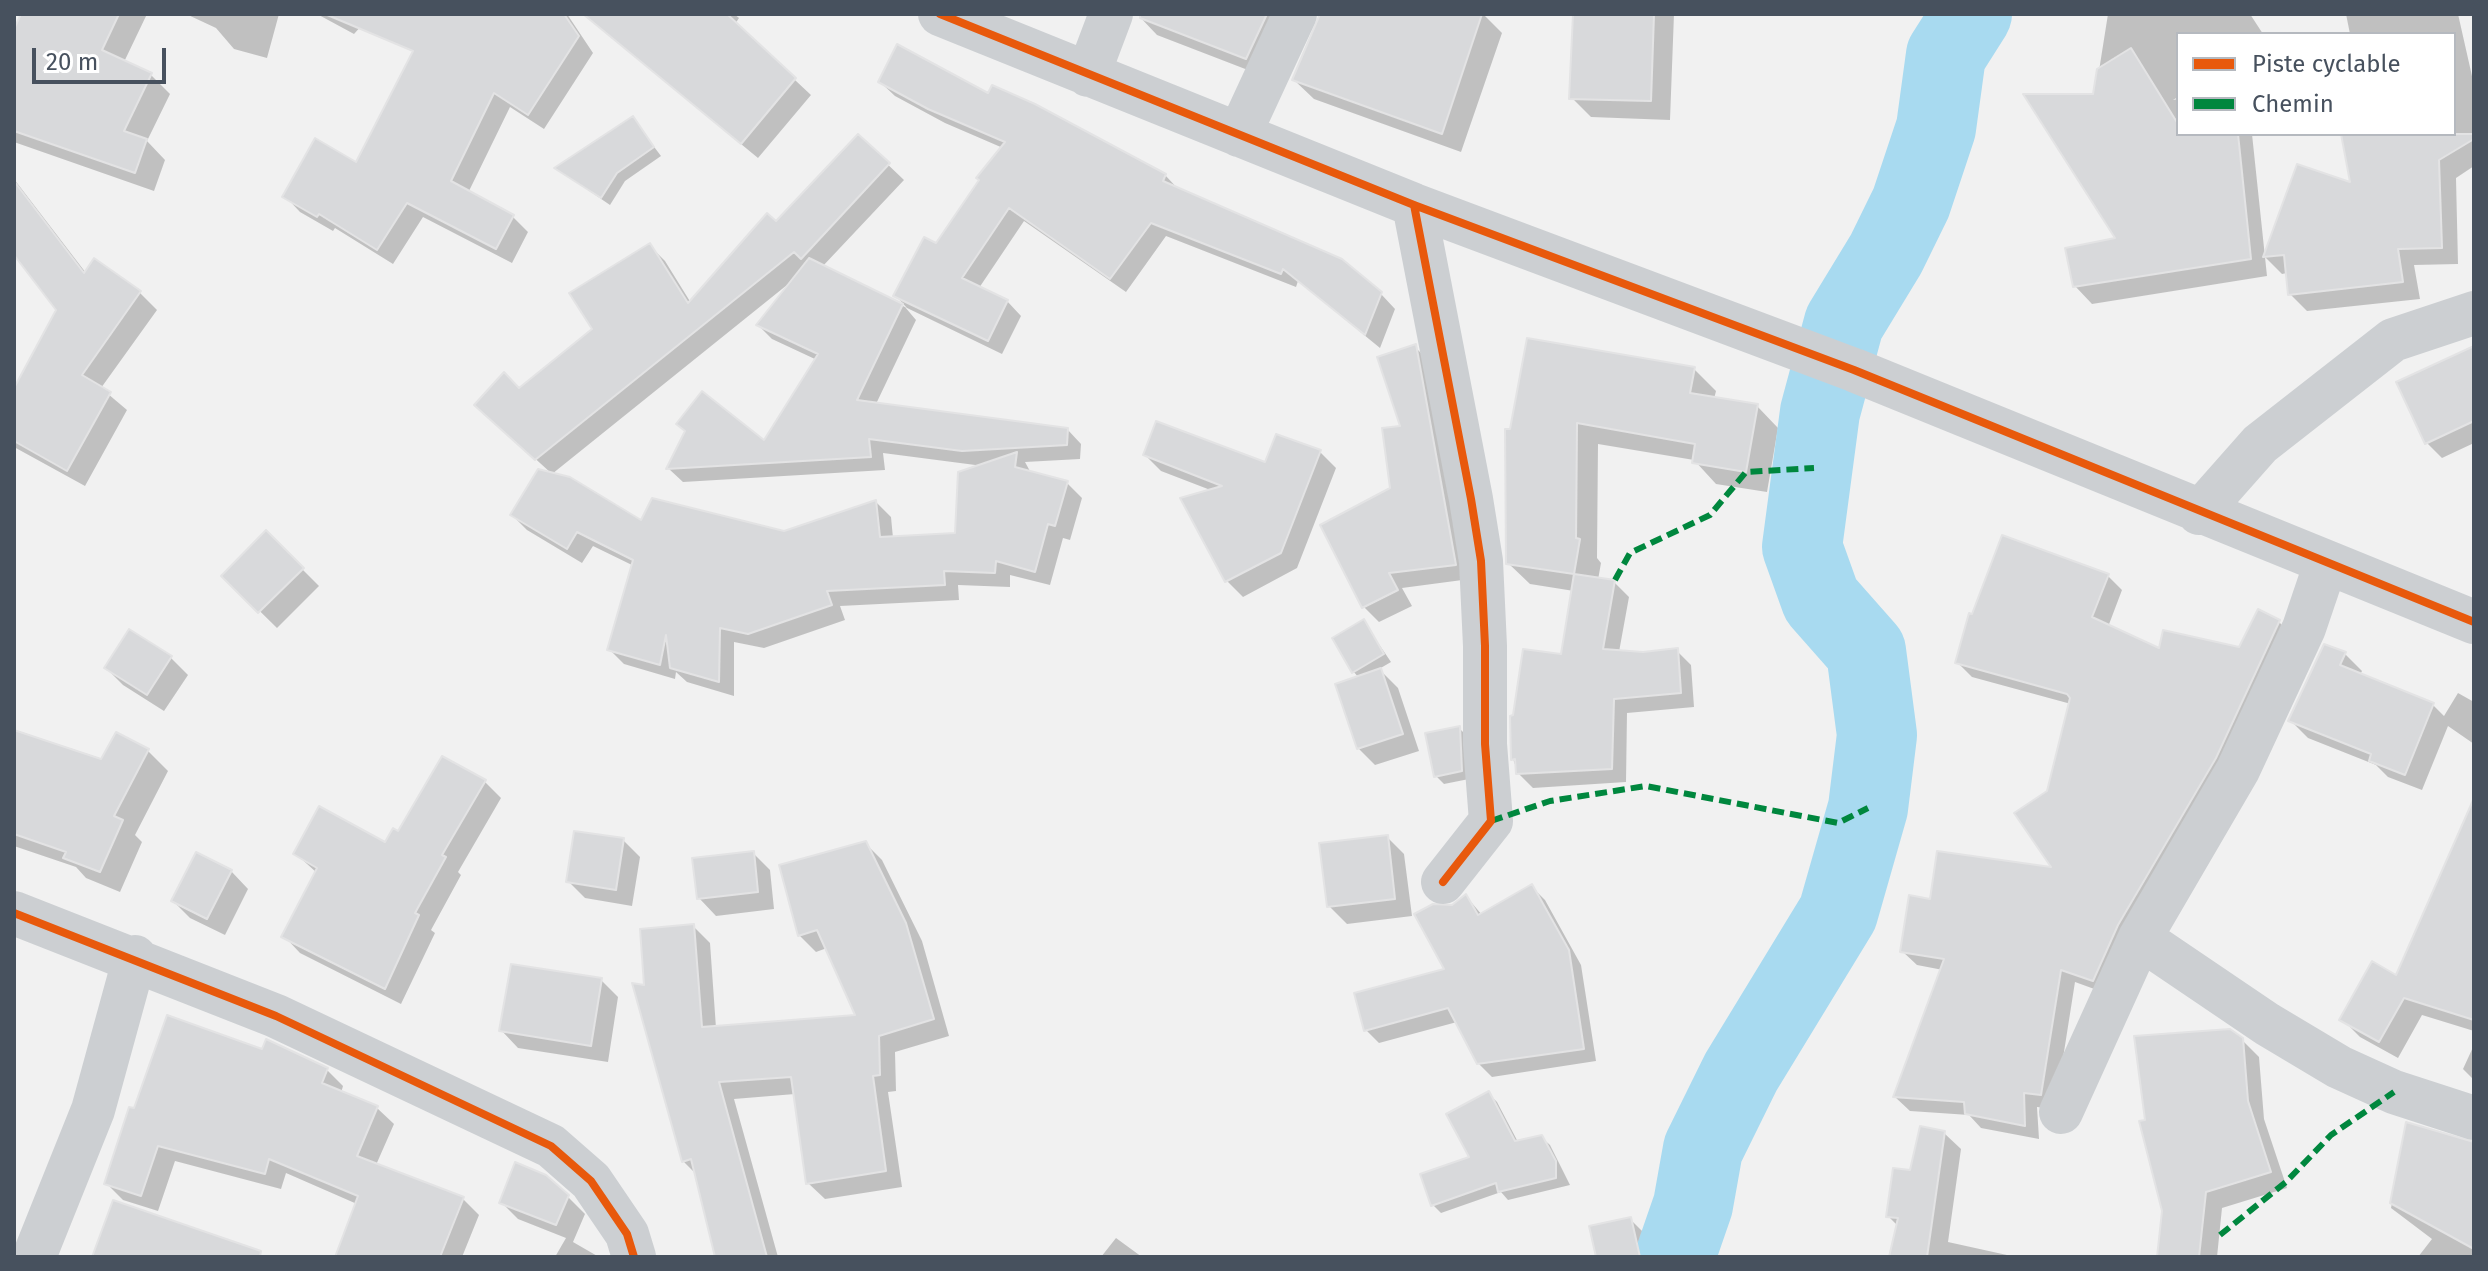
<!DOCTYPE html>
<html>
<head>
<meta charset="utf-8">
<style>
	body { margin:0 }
	#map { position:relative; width:2488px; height:1271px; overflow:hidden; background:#f1f1f1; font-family:"Fira Sans",sans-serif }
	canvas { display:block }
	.frame { position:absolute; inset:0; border:16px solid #47515e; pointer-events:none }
	.legend { position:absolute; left:2176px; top:32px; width:280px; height:104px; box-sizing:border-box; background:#fff; border:2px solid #b5b9bf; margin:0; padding:10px 14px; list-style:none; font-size:24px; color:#47515e }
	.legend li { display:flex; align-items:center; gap:16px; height:40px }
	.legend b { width:40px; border:2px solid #b5b9bf }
	.scale { position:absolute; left:32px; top:48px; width:134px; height:36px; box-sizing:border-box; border:4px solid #47515e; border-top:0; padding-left:10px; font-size:24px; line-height:28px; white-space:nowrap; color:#47515e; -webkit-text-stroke:6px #fff; paint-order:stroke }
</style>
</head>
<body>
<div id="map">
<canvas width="2488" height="1271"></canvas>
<div class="frame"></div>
<ul class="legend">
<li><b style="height:10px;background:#e8590c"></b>Piste cyclable</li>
<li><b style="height:10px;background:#00873e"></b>Chemin</li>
</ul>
<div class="scale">20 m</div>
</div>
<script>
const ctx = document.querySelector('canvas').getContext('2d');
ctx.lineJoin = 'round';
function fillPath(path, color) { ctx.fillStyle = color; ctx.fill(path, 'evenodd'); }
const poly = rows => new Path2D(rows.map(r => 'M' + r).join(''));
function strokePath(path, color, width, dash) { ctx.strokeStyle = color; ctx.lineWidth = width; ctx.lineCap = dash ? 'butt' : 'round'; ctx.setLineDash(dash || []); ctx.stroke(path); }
fillPath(poly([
	[23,14,147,14,124,62,151,75,170,94,147,141,165,160,154,191,14,142,14,33],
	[186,14,279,14,267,58,234,49,216,28],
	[317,14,372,14,354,34],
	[504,14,567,14,593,53,544,129,510,107,469,191,513,217,528,232,512,263,423,217,393,264,335,228,333,231,300,212,285,196,357,165],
	[583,14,734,14,739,18,735,24,811,95,758,158],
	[1299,14,1266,77,1157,35,1137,14],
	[1321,14,1483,14,1502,33,1461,152,1314,99,1294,80],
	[1575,14,1674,14,1670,120,1591,117,1572,98],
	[2108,14,2250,14,2263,34,2178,34,2178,97,2173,100,2178,99,2178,134,2252,134,2267,276,2092,304,2075,286,2118,240,2095,96],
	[2346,14,2458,14,2474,85,2474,166,2456,178,2458,264,2414,265,2420,299,2307,311,2290,294,2287,273,2282,274,2265,257,2298,166,2361,195,2355,134,2454,134,2454,34,2350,34],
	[880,82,989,96,1165,175,1180,191,1381,294,1395,309,1380,348,1298,281,1296,287,1166,236,1126,292,1024,221,979,288,1007,301,1021,316,1002,354,905,307,916,320,876,404,1067,429,1081,444,1080,459,1025,462,1031,473,1067,483,1082,498,1070,540,1063,538,1050,585,1010,575,1010,587,958,585,959,600,840,606,845,620,764,648,734,642,734,696,687,682,676,672,675,679,624,664,609,649,634,566,593,546,582,563,527,530,512,515,785,533,876,502,891,517,893,538,957,535,983,466,883,453,885,470,683,482,669,469,765,443,817,360,772,339,758,325,787,285,552,474,493,420,519,390,595,330,649,245,665,261,691,303,776,224,858,136,904,180,822,267,907,308,895,295,937,246,1003,148,945,123,895,96],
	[633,119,661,156,625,181,610,205,557,169],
	[14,179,86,273,95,261,140,293,157,310,101,388,127,410,85,486,14,447,14,391,59,310,14,251],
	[1415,347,1430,362,1470,579,1402,588,1412,606,1379,622,1364,607,1322,526,1392,489],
	[2474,361,2474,443,2442,458,2427,443,2399,383],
	[1694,369,1716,391,1714,399,1757,406,1778,428,1767,492,1716,484,1694,460,1598,444,1597,558,1601,563,1598,580,1614,582,1629,597,1619,652,1677,651,1691,665,1694,707,1627,713,1626,782,1533,788,1518,773,1513,759,1563,657,1574,591,1530,584,1508,563,1507,431],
	[1320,452,1336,468,1297,568,1243,597,1227,581,1183,499,1213,491,1161,471,1145,455,1266,465],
	[266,533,319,586,277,628,224,576],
	[2108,576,2122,590,2108,627,2160,651,2240,649,2279,622,2293,636,2108,994,2075,982,2055,1109,2037,1107,2039,1139,1981,1128,1969,1115,1910,1111,1895,1097,1943,970,1917,965,1902,951,1932,901,2056,870,2049,792,2071,704,1972,677,1958,663],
	[1364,622,1391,662,1379,669,1398,688,1419,751,1375,765,1358,748,1359,678,1353,671],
	[129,631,171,658,188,675,164,711,123,685,106,668],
	[2345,654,2362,671,2360,675,2433,705,2444,716,2458,693,2474,702,2474,744,2448,726,2422,790,2388,777,2376,765,2308,738,2291,721],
	[1459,728,1467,736,1469,779,1444,784,1436,776],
	[14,732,102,762,148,751,168,771,135,835,142,842,120,892,86,878,76,867,14,846],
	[485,782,501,798,458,872,461,875,431,930,435,933,401,1004,300,953,284,936,317,873,296,854,386,845],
	[1387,837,1404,854,1412,916,1347,924,1329,906],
	[623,840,640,857,632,906,585,898,568,881],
	[865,843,882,860,922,941,949,1036,895,1052,896,1091,888,1092,902,1187,825,1199,808,1183,795,1094,734,1099,778,1257,717,1257,696,1174,683,1161,646,987,693,926,710,943,716,1028,858,1017,827,948,816,952,799,935],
	[2474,847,2474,1031,2422,1015,2398,1058,2360,1037,2342,1019,2397,977],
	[753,853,770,870,774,909,716,916,699,898],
	[231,871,248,889,225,935,190,918,173,901],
	[1532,887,1545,900,1581,965,1596,1061,1492,1077,1478,1063,1457,1022,1379,1043,1366,1030,1447,970,1452,907,1466,896,1482,915],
	[601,980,618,997,608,1062,518,1048,501,1030],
	[2242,1040,2259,1057,2264,1119,2287,1188,2222,1208,2217,1257,2159,1257,2164,1211,2147,1121],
	[2474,1045,2474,1080,2463,1069],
	[263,1052,327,1070,343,1086,341,1093,377,1108,394,1124,376,1165,463,1199,479,1215,462,1257,374,1257,357,1204,286,1173,281,1189,175,1161,158,1211,123,1200,107,1184,135,1111],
	[1489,1094,1497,1102,1518,1142,1541,1137,1550,1145,1570,1185,1508,1200,1501,1192,1441,1213,1433,1205,1472,1158],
	[2407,1125,2474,1144,2474,1257,2418,1257,2432,1239,2391,1208],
	[1944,1133,1961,1149,1948,1242,2016,1257,1891,1257,1898,1226,1888,1216,1911,1172],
	[567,1196,585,1214,573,1242,599,1257,555,1257,566,1238,518,1219,501,1202],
	[1630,1219,1647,1236,1652,1257,1598,1257],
	[1116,1238,1142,1257,1101,1257]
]), '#0003');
strokePath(poly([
	[1675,1257,1693,1205,1703,1149,1741,1072,1838,913,1868,808,1877,735,1866,651,1821,600,1802,547,1820,412,1844,323,1886,254,1911,203,1936,128,1946,55,1972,14]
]), '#a8daf0', 80);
const building = poly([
	[21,14,119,14,102,50,152,73,124,131,147,139,135,173,14,131,14,29,21,14],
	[325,14,564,14,579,36,528,115,494,93,451,181,514,215,496,249,407,203,377,250,319,214,317,217,282,197,315,138,356,162,413,51,325,14],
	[583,14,727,14,796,78,741,144,583,14],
	[1140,14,1267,14,1246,59,1140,18,1140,14],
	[1320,14,1482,14,1442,134,1292,80,1320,14],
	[1573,14,1654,14,1651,101,1569,99,1573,14],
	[897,44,988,93,992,85,1035,104,1166,174,1163,181,1342,259,1382,292,1365,335,1283,269,1281,274,1151,223,1110,279,1009,208,962,278,1008,300,988,341,893,296,924,237,936,243,979,180,976,178,1005,142,928,109,878,82,897,44],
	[2131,48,2178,124,2178,134,2238,134,2251,259,2073,287,2065,248,2115,238,2023,94,2093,94,2097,69,2131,48],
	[633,116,654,147,617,173,601,198,554,168,633,116],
	[858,134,890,163,801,259,794,252,535,460,474,405,504,372,519,388,592,329,569,293,650,243,688,303,767,213,776,221,858,134],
	[2341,134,2474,134,2474,139,2439,160,2442,248,2398,249,2403,282,2288,295,2284,255,2263,257,2297,164,2350,182,2341,134],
	[14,181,84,273,94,258,141,291,82,375,111,392,67,471,14,441,14,388,56,310,14,255,14,181],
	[809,258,903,304,857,400,1068,428,1067,445,962,451,869,439,871,457,666,469,685,431,676,424,702,391,764,440,818,354,756,325,809,258],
	[1527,338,1695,367,1690,393,1758,404,1746,472,1692,463,1695,444,1577,423,1576,538,1580,539,1574,574,1506,564,1505,429,1510,429,1527,338],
	[1416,344,1456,565,1389,573,1398,590,1362,608,1320,525,1390,488,1382,428,1400,426,1377,357,1416,344],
	[2474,346,2474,421,2425,444,2396,382,2474,346],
	[1156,421,1265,462,1276,434,1321,450,1281,553,1225,582,1180,498,1222,486,1143,455,1156,421],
	[1017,452,1015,467,1068,481,1055,526,1048,524,1035,572,996,561,995,573,944,571,945,585,827,591,832,605,748,634,720,628,719,682,670,668,666,635,660,665,607,650,633,560,577,532,567,549,510,515,538,469,570,477,641,520,652,498,784,531,876,500,880,537,955,533,958,472,1017,452],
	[266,530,304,568,258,613,221,576,266,530],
	[2002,535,2109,574,2092,617,2159,648,2163,630,2239,647,2258,609,2280,620,2216,758,2118,925,2093,981,2061,970,2041,1095,2024,1093,2025,1126,1965,1114,1964,1102,1893,1097,1944,959,1900,952,1909,895,1930,899,1937,851,2051,867,2014,813,2047,791,2070,698,2067,694,1955,663,1969,613,1972,614,2002,535],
	[1574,574,1615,580,1603,649,1643,652,1678,648,1681,693,1614,699,1612,769,1516,774,1515,759,1511,760,1510,716,1513,715,1523,649,1561,654,1574,574],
	[1364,619,1384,654,1352,673,1332,638,1364,619],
	[129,629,172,656,147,695,104,668,129,629],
	[2324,644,2346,652,2340,665,2434,703,2405,775,2369,761,2371,754,2288,721,2324,644],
	[1381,668,1403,734,1357,749,1335,684,1381,668],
	[1460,726,1462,771,1434,777,1425,733,1460,726],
	[14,730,101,759,116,732,149,749,114,816,123,820,100,872,63,858,66,852,14,834,14,730],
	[442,756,486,780,442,855,446,857,415,913,419,915,385,989,281,937,317,868,293,854,319,806,385,842,393,828,398,831,442,756],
	[2474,798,2474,1020,2404,998,2379,1042,2339,1020,2372,961,2396,975,2474,798],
	[574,831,624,838,616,890,566,882,574,831],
	[1388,835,1395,899,1327,907,1319,843,1388,835],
	[866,841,906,923,934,1019,879,1036,880,1075,873,1076,886,1171,806,1184,791,1077,719,1082,767,1257,715,1257,691,1159,682,1162,632,983,644,985,640,929,694,924,702,1027,855,1015,817,930,798,936,779,865,866,841],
	[754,851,758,892,697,899,692,858,754,851],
	[196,852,232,870,207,919,171,901,196,852],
	[1532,884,1569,950,1584,1049,1477,1064,1448,1008,1364,1031,1354,993,1444,969,1414,914,1433,904,1452,905,1466,894,1478,915,1532,884],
	[511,964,602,978,591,1046,499,1031,511,964],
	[167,1015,262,1049,266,1039,328,1068,322,1083,378,1106,357,1156,464,1197,440,1257,335,1257,358,1196,269,1159,265,1174,158,1146,141,1196,104,1184,129,1107,134,1108,167,1015],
	[2230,1029,2243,1038,2248,1101,2271,1172,2206,1192,2199,1257,2157,1257,2162,1211,2139,1121,2145,1120,2134,1036,2230,1029],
	[1489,1091,1515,1141,1542,1135,1556,1161,1556,1178,1498,1192,1496,1183,1431,1206,1420,1174,1469,1157,1446,1114,1489,1091],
	[2406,1122,2474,1142,2474,1249,2390,1203,2406,1122],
	[1920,1126,1945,1131,1927,1257,1889,1257,1898,1218,1886,1217,1893,1168,1910,1170,1920,1126],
	[515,1162,546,1175,569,1195,556,1225,499,1203,515,1162],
	[113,1200,261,1251,260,1257,92,1257,113,1200],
	[1631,1217,1640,1257,1596,1257,1589,1226,1631,1217]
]);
fillPath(building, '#d8d9db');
strokePath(building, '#e3e3e4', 2);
strokePath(poly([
	[940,14,1414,205,1854,370,2474,622],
	[1088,75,1111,14],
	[1239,135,1295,14],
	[1414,205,1471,499,1481,561,1485,646,1485,744,1491,821,1443,882],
	[2199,513,2260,444,2393,340,2474,313],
	[14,913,276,1016,551,1146,591,1181,627,1234,634,1257],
	[2140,938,2267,1024,2339,1067,2394,1092,2474,1118],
	[2061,1112,2140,938,2238,770,2304,628,2326,563],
	[34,1257,93,1110,135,957]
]), '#cccfd2', 44);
strokePath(poly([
	[1615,580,1630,553,1710,515,1746,472,1814,468],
	[1491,821,1550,801,1646,786,1838,823,1868,808],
	[2220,1235,2286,1182,2331,1135,2394,1092]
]), '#00873e', 6, [12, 6]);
strokePath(poly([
	[940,14,1414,205,1854,370,2474,622],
	[1414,205,1471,499,1481,561,1485,646,1485,744,1491,821,1443,882],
	[14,913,276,1016,551,1146,591,1181,627,1234,634,1257]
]), '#e8590c', 8);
</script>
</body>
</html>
